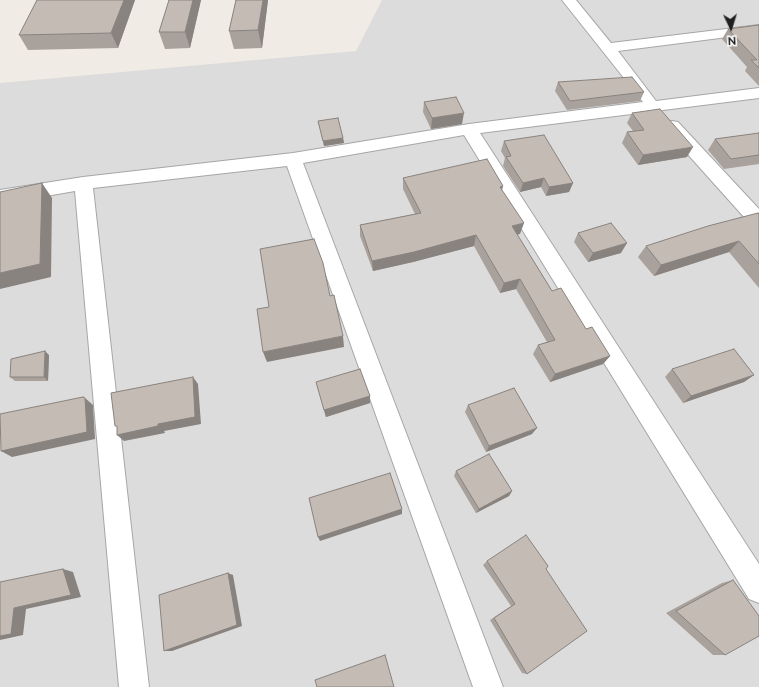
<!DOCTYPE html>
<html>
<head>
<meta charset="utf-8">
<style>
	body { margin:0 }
	#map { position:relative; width:759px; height:687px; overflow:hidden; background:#f0ebe5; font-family:Raleway,sans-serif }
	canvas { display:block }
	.north { position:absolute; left:711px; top:8px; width:40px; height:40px; -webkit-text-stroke:3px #fff; paint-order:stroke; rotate:176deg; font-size:11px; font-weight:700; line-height:16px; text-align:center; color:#1f1f1f }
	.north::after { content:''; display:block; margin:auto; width:14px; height:18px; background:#1f1f1f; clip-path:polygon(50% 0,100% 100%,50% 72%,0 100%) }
</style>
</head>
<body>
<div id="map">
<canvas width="759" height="687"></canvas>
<div class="north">N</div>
</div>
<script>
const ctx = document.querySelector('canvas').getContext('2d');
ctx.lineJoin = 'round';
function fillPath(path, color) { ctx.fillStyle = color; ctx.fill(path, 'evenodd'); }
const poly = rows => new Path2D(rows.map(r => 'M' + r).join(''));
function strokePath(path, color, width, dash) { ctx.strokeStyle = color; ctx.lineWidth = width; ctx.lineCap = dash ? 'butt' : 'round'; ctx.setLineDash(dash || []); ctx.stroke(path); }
fillPath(poly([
	[382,0,759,0,759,687,0,687,0,83,356,51]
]), '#dddcdc');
const minor = poly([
	[562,0,576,0,611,43,759,25,759,33,618,51,656,101,759,88,759,98,480,133,759,564,759,603,749,599,464,135,303,163,503,687,473,687,287,166,93,188,149,687,119,687,75,191,0,204,0,190,83,177,293,153,469,124,643,102,562,0],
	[672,121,678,122,759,209,759,228,752,226,666,130,664,126,666,122,672,121]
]);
strokePath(minor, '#a6a6a6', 2);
fillPath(minor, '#fff');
fillPath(poly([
	[135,0,118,48,28,50,19,35],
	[169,0,201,0,190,48,165,49,159,32],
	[236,0,268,0,262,48,234,49,229,31],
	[759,25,759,86,745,71,747,67,722,39,728,29],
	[558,82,644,92,640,101,567,110,555,91],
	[424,102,462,124,431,129,423,112],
	[632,113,687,157,638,165,622,143,627,132,633,131,627,123],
	[318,121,343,138,344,143,324,146],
	[759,133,759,164,724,169,708,150,715,139],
	[504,141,573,183,569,192,546,196,541,187,520,192,503,166,505,158,501,151],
	[403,178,503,186,502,190,520,234,517,234,552,291,610,356,603,364,550,382,533,354,538,345,547,342,516,289,500,293,474,246,413,262,373,271,360,236,360,225,415,214,403,189],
	[759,214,759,288,729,252,654,276,638,257,646,246],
	[578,233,621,253,588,262,574,242],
	[49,355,48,381,15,381,10,377],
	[672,369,754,375,744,382,683,403,665,377],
	[316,382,370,396,370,403,326,417],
	[468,405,532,434,486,452,465,412],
	[456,471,512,491,509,496,476,513,454,476],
	[487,561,546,569,527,674,522,673,490,620,511,606,483,565],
	[733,580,725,655,713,655,666,613,722,583]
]), '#a9a19c');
fillPath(poly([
	[124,0,135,0,118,48,111,33],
	[193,0,201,0,190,48,185,32],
	[263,0,268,0,262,48,258,30],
	[464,113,462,124,431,129,432,118],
	[343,138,344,143,324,146,323,141],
	[693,147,687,157,638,165,643,155],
	[544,178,541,187,520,192,523,183],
	[42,183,52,198,51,277,0,289,0,273],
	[573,183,569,192,546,196,549,187],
	[503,186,500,197,500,187],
	[524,223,520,234,508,237,512,226],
	[476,235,474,246,413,262,373,271,372,261],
	[739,241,729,252,654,276,661,265],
	[627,243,621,253,588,262,593,253],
	[520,279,516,289,500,293,504,283],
	[343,336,344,347,267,362,263,352],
	[45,351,49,355,48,381,44,377],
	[610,356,603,364,550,382,555,374],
	[754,375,744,382,683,403,691,396],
	[193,377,198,384,201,424,164,431,165,433,124,441,117,435,158,424],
	[370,396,370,403,326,417,324,410],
	[85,398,93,405,95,439,12,457,1,451],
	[537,428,532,434,486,452,489,446],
	[512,491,509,496,476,513,479,509],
	[402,509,402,514,320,541,318,537],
	[63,569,73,572,81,597,26,609,23,635,0,640,0,636,14,608],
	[228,573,233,575,242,626,172,651,164,651]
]), '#89837f');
const building = poly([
	[37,0,124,0,111,33,19,35,37,0],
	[169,0,193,0,185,32,159,32,169,0],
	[236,0,263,0,258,30,229,31,236,0],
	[759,25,759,68,751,60,757,60,728,29,759,25],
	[632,77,644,92,570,101,558,82,632,77],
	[456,97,464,113,432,118,424,102,456,97],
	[660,109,693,147,643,155,627,132,644,130,632,113,660,109],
	[338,118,343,138,323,141,318,121,338,118],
	[759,133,759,155,731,159,715,139,759,133],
	[544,135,573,183,549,187,544,178,523,183,506,157,511,156,504,141,544,135],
	[487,159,503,186,500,187,524,223,512,226,552,291,561,288,586,329,592,327,610,356,555,374,538,345,555,340,520,279,504,283,476,235,414,252,372,261,360,225,421,213,403,178,487,159],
	[42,183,40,264,0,273,0,192,42,183],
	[758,213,759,214,759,264,739,241,661,265,646,246,708,226,758,213],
	[611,223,627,243,593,253,578,233,611,223],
	[314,239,323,263,330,296,334,295,343,336,263,352,257,309,269,307,260,249,314,239],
	[734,349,754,375,691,396,672,369,734,349],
	[45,351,44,377,10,377,11,359,45,351],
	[360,369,370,396,324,410,316,382,360,369],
	[193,377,195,417,158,424,158,426,117,435,117,426,115,426,111,393,193,377],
	[514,388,537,428,489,446,468,405,514,388],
	[83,397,85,398,87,432,1,451,0,414,83,397],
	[489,454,512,491,479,509,456,471,489,454],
	[390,473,402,509,318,537,309,498,390,473],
	[526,535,548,566,546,569,587,631,527,674,494,618,515,604,487,561,526,535],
	[63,569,71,595,14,608,11,634,0,636,0,582,63,569],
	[228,573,237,625,164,651,159,595,228,573],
	[733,580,759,616,759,636,725,655,676,611,733,580],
	[385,655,394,687,317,687,315,680,385,655]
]);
fillPath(building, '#c4bbb5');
strokePath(building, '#89837f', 1);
</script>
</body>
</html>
